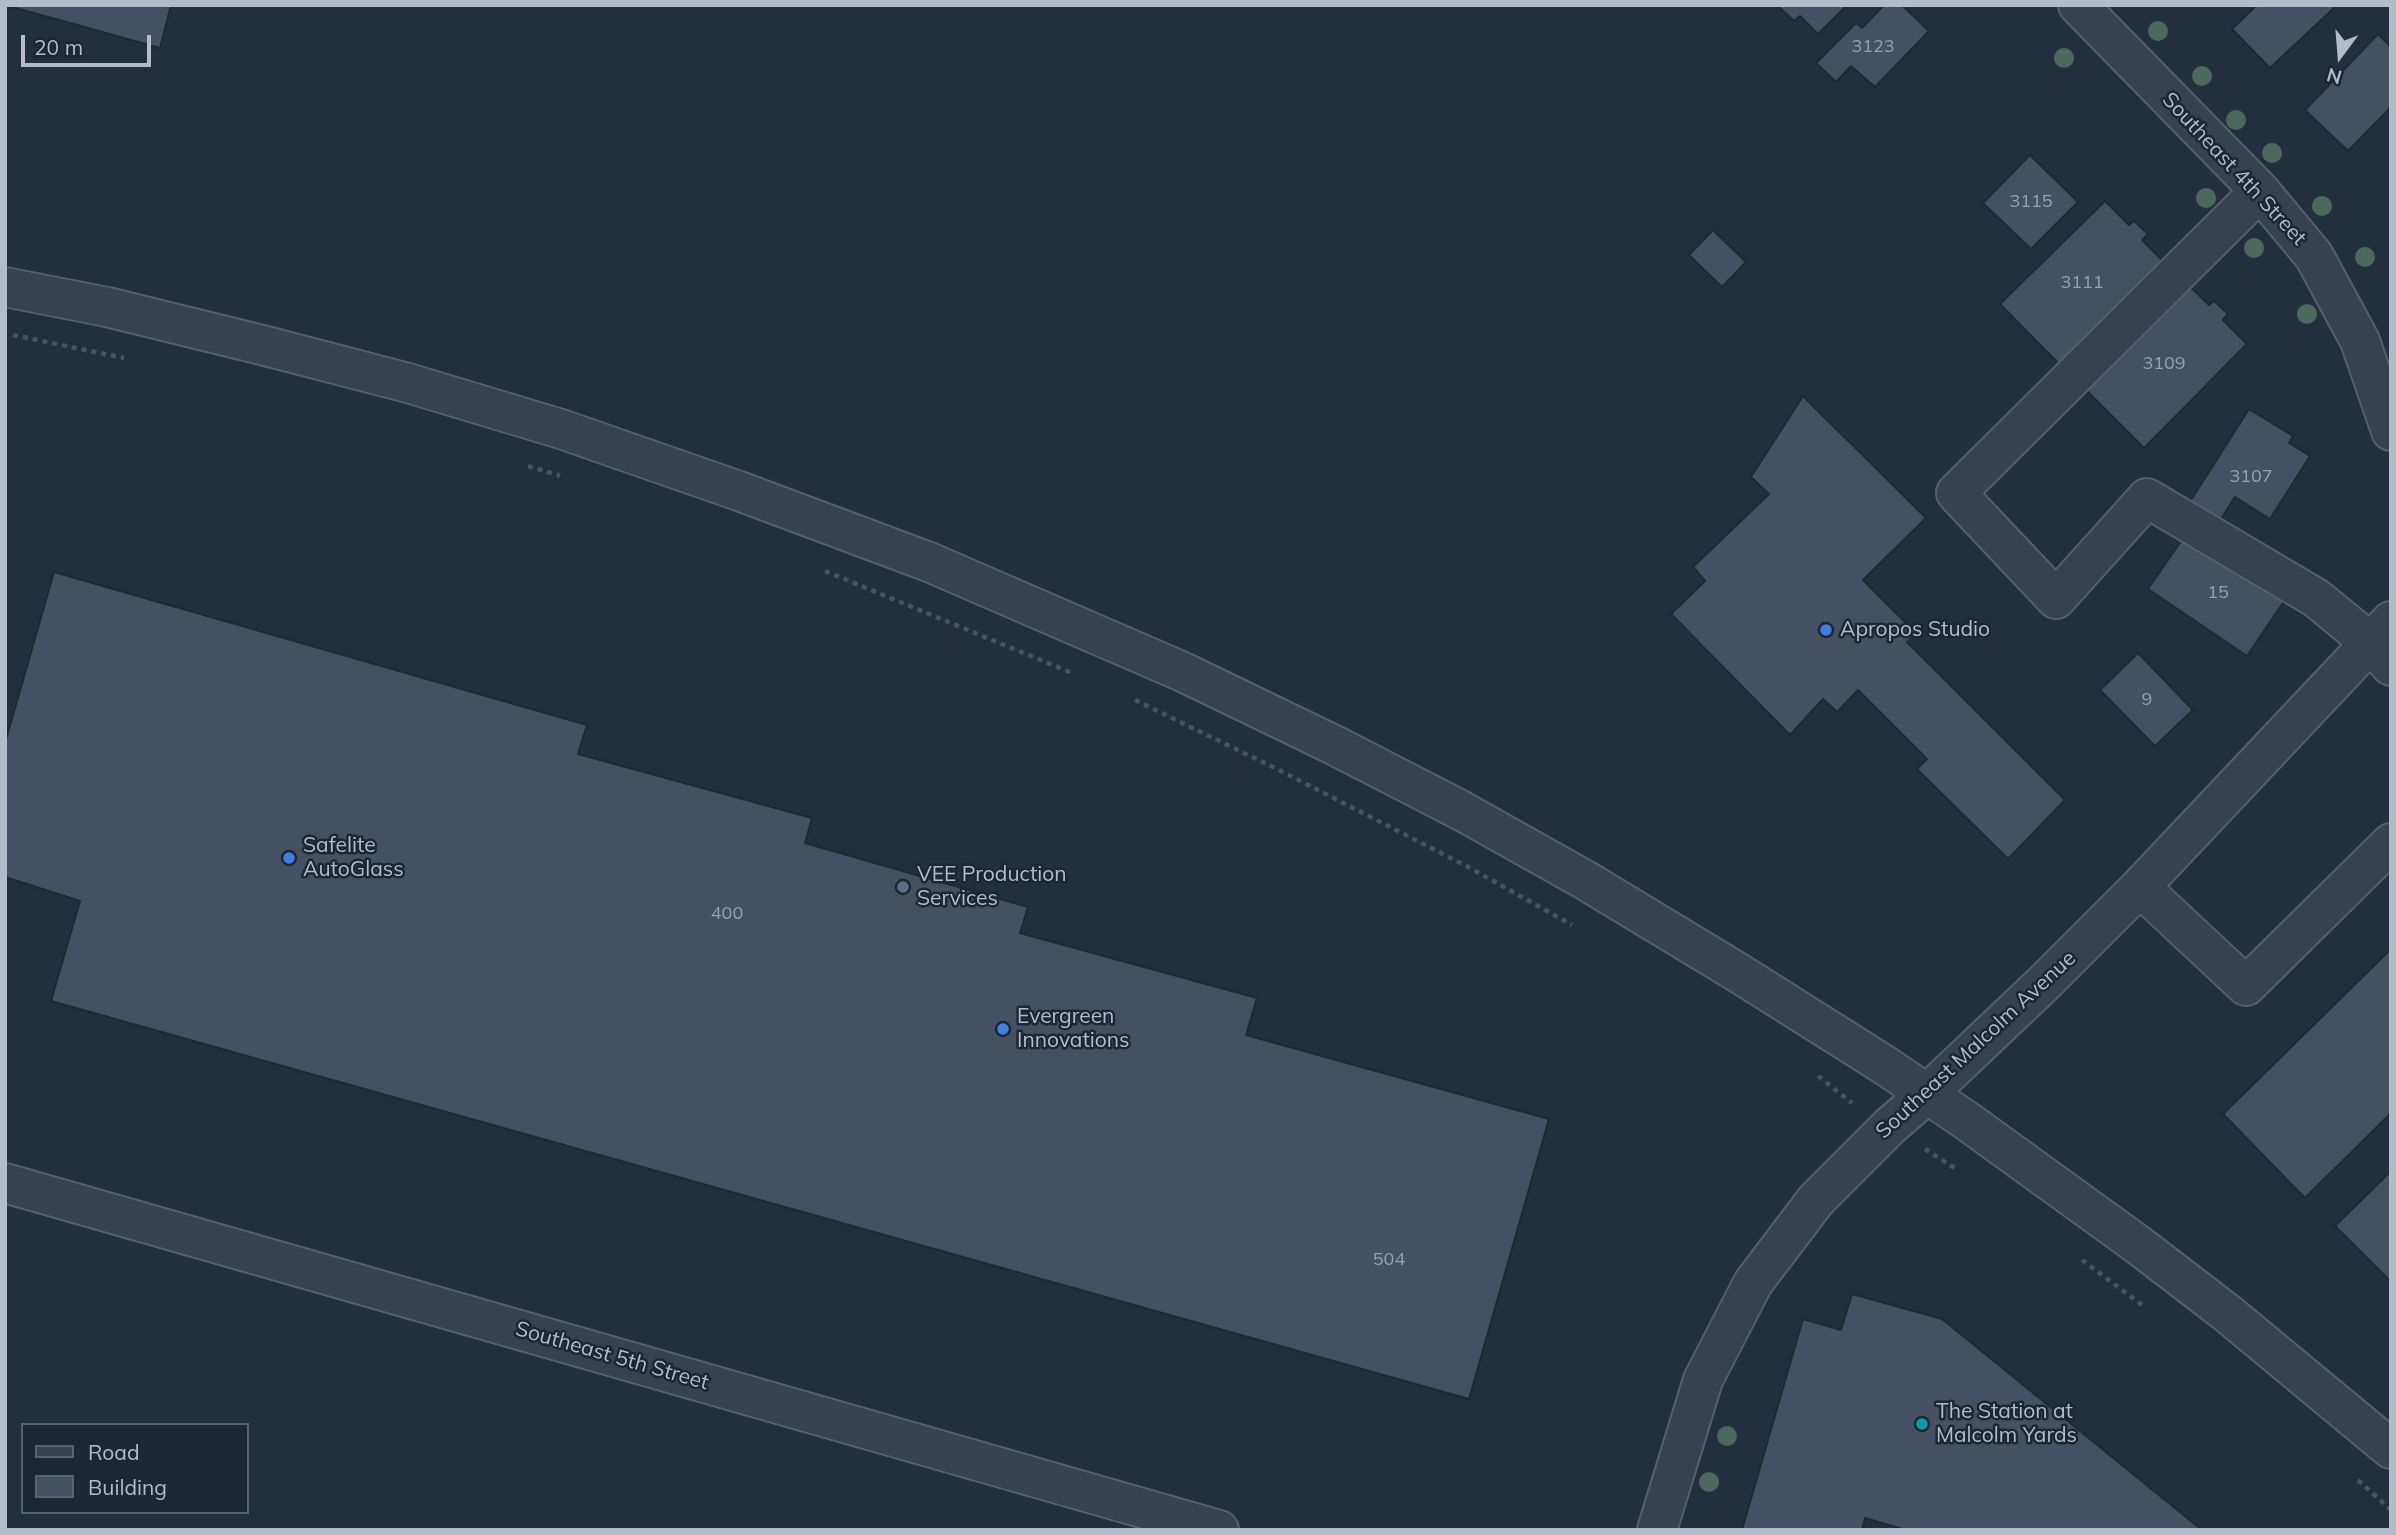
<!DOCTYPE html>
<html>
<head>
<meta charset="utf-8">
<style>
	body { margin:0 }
	#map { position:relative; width:2396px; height:1535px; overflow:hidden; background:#242f3e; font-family:Mulish,sans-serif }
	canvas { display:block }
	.frame { position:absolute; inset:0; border:7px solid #b4bcc9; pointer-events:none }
	.legend { position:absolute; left:21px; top:1423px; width:228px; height:91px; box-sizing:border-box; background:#1d2633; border:2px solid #59626f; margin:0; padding:9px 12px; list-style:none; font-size:21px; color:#b4bcc9 }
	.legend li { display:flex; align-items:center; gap:14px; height:35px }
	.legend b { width:35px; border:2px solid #59626f }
	.north { position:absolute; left:2305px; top:21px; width:70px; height:70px; -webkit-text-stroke:5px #1d2633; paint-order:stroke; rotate:196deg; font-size:19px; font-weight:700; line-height:28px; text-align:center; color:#b4bcc9 }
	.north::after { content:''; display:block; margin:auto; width:24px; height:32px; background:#b4bcc9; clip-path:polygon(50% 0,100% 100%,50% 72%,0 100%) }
	.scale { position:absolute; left:21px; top:35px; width:130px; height:32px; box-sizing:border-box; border:4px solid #b4bcc9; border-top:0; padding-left:9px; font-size:21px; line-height:24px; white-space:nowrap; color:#b4bcc9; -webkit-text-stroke:5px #1d2633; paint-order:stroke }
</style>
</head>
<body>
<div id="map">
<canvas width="2396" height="1535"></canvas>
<div class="frame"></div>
<ul class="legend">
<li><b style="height:9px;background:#38414e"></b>Road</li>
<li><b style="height:19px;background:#455162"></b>Building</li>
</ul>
<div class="north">N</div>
<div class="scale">20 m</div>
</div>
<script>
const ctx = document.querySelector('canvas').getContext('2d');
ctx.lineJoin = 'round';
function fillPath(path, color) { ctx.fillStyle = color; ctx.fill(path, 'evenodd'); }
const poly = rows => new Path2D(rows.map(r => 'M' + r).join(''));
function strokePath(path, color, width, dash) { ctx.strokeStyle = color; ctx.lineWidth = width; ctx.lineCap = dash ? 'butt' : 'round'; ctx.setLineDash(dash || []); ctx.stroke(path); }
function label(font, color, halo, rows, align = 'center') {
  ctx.font = font + ' Mulish,sans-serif'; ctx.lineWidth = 5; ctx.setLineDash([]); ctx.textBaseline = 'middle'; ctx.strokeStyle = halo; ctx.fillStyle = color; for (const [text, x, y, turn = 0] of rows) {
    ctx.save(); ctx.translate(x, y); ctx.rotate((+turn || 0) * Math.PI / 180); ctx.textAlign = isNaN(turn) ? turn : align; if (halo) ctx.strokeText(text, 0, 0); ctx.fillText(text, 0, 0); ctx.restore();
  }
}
const building = poly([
	[5,5,171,5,160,48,5,5],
	[1777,5,1847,5,1818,34,1800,16,1794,21,1777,5],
	[1884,5,1902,5,1929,31,1875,87,1851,66,1836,82,1816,63,1856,23,1862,28,1884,5],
	[2257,5,2335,5,2336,6,2270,68,2232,29,2257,5],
	[2378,34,2391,47,2391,107,2348,151,2305,110,2378,34],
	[2030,155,2078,202,2031,249,1983,203,2030,155],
	[2105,201,2129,225,2134,221,2148,234,2142,240,2164,262,2059,364,2000,304,2105,201],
	[1713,230,1746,262,1722,287,1689,255,1713,230],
	[2184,281,2209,305,2214,301,2228,314,2223,320,2247,344,2144,448,2081,385,2184,281],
	[1803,396,1926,518,1863,580,1916,633,1907,642,2065,800,2008,859,1917,769,1927,759,1858,690,1837,712,1823,699,1790,735,1671,614,1705,581,1693,567,1769,494,1751,477,1803,396],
	[2249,409,2293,436,2289,443,2310,456,2270,519,2235,497,2214,530,2184,511,2249,409],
	[2188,531,2287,597,2247,656,2148,589,2188,531],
	[54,572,587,725,578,754,812,818,805,843,1028,907,1020,933,1257,998,1246,1035,1549,1119,1469,1399,51,1001,80,901,5,877,5,743,54,572],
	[2138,653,2193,710,2155,746,2100,690,2138,653],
	[2391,949,2391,1113,2305,1198,2223,1114,2391,949],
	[2391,1171,2391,1282,2335,1226,2391,1171],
	[1852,1294,1942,1319,2202,1530,1906,1530,1865,1518,1862,1530,1742,1530,1803,1319,1841,1330,1852,1294]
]);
fillPath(building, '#455162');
strokePath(building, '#1f2835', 2);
const minor = poly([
	[2078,5,2260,191,2314,256,2360,341,2391,431],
	[2260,191,1956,493,2056,599,2147,498,2316,598,2371,643,2391,666],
	[5,287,107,307,262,345,408,383,561,429,739,491,929,562,1183,672,1336,746,1462,811,1585,880,1737,972,1886,1066,1967,1121,2137,1244,2227,1313,2391,1449],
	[2140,887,2246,986,2391,843],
	[5,1183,1219,1530],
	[1657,1530,1703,1380,1753,1283,1816,1200,1890,1126,1927,1094,2045,982,2140,887,2391,621]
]);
strokePath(minor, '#565f6c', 42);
strokePath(poly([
	[13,335,124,358],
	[528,466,560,476],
	[825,571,1072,673],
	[1135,700,1279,770,1470,868,1572,925],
	[1818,1076,1852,1103],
	[1925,1149,1956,1169],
	[2082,1260,2142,1305],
	[2358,1480,2391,1510]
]), '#44595c', 4.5, [5, 5]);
strokePath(minor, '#38414e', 38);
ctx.fillStyle = '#4b6a5d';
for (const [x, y] of [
	[2158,31],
	[2064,58],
	[2202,76],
	[2236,120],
	[2272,153],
	[2206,198],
	[2322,206],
	[2254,248],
	[2365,257],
	[2307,314],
	[1727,1436],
	[1709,1482]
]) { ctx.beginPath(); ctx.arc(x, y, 10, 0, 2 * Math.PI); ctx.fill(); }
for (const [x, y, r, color] of [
	[1826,630,7,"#3f7fe0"],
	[289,858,7,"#3f7fe0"],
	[903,887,7,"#5c6f8a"],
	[1003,1029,7,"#3f7fe0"],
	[1922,1424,7,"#0f9aa8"]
]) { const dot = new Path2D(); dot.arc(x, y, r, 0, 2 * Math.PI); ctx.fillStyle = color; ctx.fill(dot); strokePath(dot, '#1d2633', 2.5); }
label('18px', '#98a1af', null, [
	["3123",1873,47],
	["3115",2031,202],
	["3111",2082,283],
	["3109",2164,364],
	["3107",2251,477],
	["15",2218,593],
	["9",2147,700],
	["400",727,914],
	["504",1389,1260]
]);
label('21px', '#b4bcc9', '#1d2633', [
	["Southeast 4th Street",2234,169,47],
	["Southeast Malcolm Avenue",1976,1045,-43],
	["Southeast 5th Street",612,1356,16]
]);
label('21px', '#b4bcc9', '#1d2633', [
	["Apropos Studio",1840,630],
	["Safelite",303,846],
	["AutoGlass",303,870],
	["VEE Production",917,875],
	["Services",917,899],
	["Evergreen",1017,1017],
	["Innovations",1017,1041],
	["The Station at",1936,1412],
	["Malcolm Yards",1936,1436]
], 'left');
</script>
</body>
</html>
